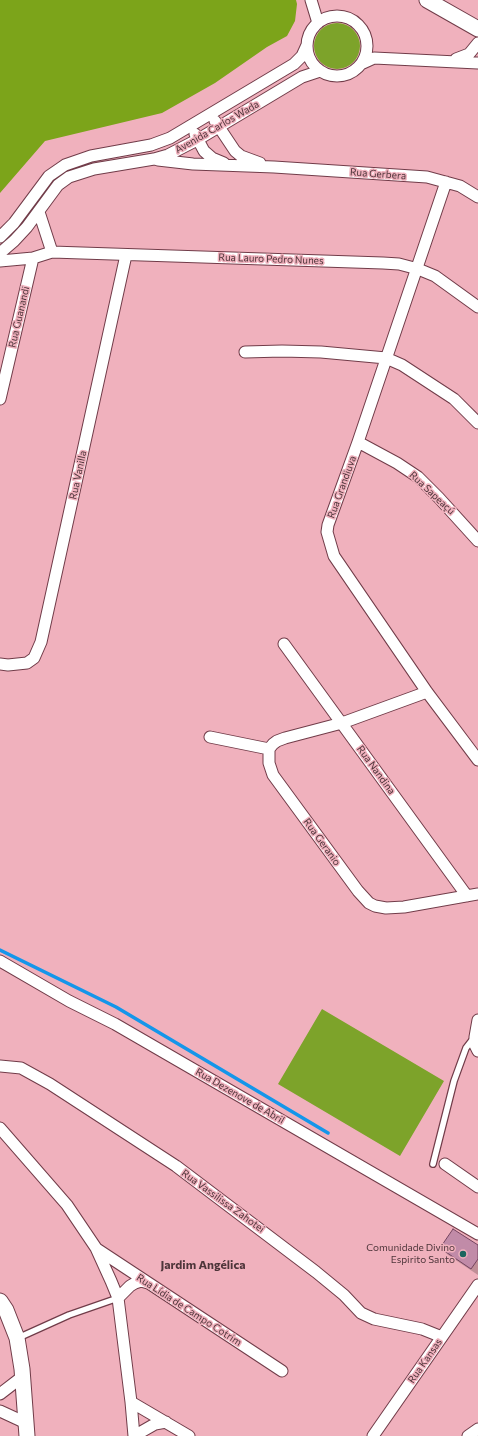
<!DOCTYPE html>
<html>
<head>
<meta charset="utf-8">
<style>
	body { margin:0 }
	canvas { display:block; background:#f0b1bd }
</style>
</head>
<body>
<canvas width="478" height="1436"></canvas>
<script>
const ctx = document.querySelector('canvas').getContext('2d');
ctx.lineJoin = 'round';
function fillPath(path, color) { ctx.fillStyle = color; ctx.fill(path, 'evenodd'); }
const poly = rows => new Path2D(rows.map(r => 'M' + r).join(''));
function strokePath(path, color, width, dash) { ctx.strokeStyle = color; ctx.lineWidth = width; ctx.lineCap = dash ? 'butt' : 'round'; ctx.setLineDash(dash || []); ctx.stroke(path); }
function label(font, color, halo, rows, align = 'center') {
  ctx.font = font + ' Commissioner,sans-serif'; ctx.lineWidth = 3; ctx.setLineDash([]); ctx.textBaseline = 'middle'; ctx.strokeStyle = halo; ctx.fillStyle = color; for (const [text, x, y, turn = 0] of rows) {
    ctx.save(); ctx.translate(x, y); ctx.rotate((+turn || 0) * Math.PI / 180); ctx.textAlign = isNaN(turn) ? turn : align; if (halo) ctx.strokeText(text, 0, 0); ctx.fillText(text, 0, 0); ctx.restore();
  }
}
fillPath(poly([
	'314 46a23 23 0 1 1 46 0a23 23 0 1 1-46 0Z',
	[322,1009,444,1081,400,1156,278,1084]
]), '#7da32a');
fillPath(poly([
	[0,0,296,0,297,4,295,21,287,36,267,47,215,83,162,113,45,141,0,193]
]), '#7ca41a');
fillPath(poly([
	[478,1246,478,1275,448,1255,441,1248]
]), '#0003');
strokePath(poly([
	[0,950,116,1007,328,1133]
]), '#1496ea', 3.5);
const building = poly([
	[453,1229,478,1245,478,1259,471,1269,440,1248,453,1229]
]);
fillPath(building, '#c18ba8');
strokePath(building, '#754560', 1);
const lane = poly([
	[433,1164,454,1081,466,1048,473,1039],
	[18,1338,69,1315,118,1298]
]);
const street = poly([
	[311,0,318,23],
	'307 46a30 30 0 1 1 60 0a30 30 0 1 1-60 0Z',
	[456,59,469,54,478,43],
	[363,63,374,58,478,63],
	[215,121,235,151,241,156,260,163],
	[195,134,204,151,212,158,224,163],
	[158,160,193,164,274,167,427,177,460,186,478,197],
	[446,182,358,442,328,525,327,532,334,556,427,692,478,760],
	[39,212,52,252],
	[0,237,14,223,49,176,65,165,91,156,151,145,170,138,294,64,302,56,307,45],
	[0,253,14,241,27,227,58,185,69,177,94,169,154,159,168,155,197,140,302,77,320,71],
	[0,261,33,258,52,252,383,263,399,264,418,269,435,276,478,307],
	[245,352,282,351,321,352,386,358,402,365,454,399,478,423],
	[0,399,33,258],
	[358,442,397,463,418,477,439,498,478,541],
	[284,644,467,896],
	[0,664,8,665,27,663,34,658,41,642,126,255],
	[427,692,342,723,285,738,277,741,273,744,269,749,269,763,273,775,358,891,369,903,375,906,386,908,404,907,478,894],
	[210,737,269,749],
	[0,961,69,1001,115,1024,478,1234],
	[478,1020,475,1037,475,1045,478,1051],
	[0,1066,21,1068,50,1084,176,1166,316,1272,344,1295,361,1313,374,1319,422,1329,442,1337],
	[0,1128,67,1205,96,1248,111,1281,118,1298,131,1402,134,1436],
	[445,1164,478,1187],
	[97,1249,282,1371],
	[118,1298,130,1286,135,1283,141,1281,148,1283],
	[0,1394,22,1377],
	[131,1402,189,1436],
	[0,1411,26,1423],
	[134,1436,155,1424,166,1422],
	[373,1436,478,1285],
	[468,1436,478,1429]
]);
const secondary = poly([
	[427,0,478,29],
	[0,1301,6,1310,17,1338,22,1369,27,1436]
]);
strokePath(lane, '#713c49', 8);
strokePath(street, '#713c49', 13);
strokePath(secondary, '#713c49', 17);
strokePath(lane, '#fff', 5.5);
strokePath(street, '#fff', 11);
strokePath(secondary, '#fff', 15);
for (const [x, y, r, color] of [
	[463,1254,4,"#1a655e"]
]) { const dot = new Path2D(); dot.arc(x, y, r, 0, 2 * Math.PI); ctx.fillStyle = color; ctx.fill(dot); strokePath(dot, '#f0b1bd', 1.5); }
label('10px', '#4e353a', '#f0b1bd', [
	["Avenida Carlos Wada",217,127,-30],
	["Rua Gerbera",378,174,4],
	["Rua Lauro Pedro Nunes",271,259,2],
	["Rua Guanandi",19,317,-77],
	["Rua Vanilla",78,475,-78],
	["Rua Grandiuva",342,487,-70],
	["Rua Sapeaçú",432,493,43],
	["Rua Nandina",376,770,54],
	["Rua Geranio",322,842,54],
	["Rua Dezenove de Abril",240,1096,30],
	["Rua Vassilissa Zahotei",223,1201,36],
	["Rua Lídia de Campo Cotrim",189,1310,33],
	["Rua Kansas",425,1361,-55]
]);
label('10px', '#4e353a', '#f0b1bd', [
	["Comunidade Divino",455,1248],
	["Espirito Santo",455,1260]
], 'right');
label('bold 12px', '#4e353a', '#f0b1bd', [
	["Jardim Angélica",203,1265]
]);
</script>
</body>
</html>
